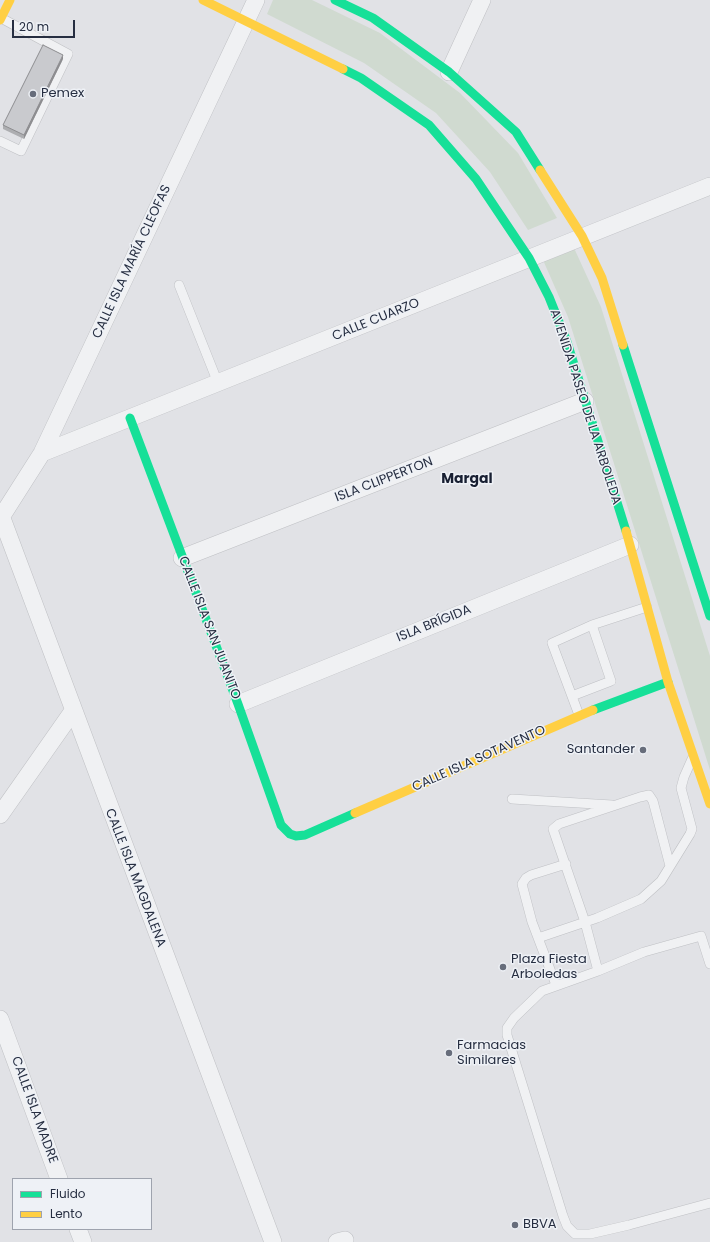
<!DOCTYPE html>
<html>
<head>
<meta charset="utf-8">
<style>
	body { margin:0 }
	#map { position:relative; width:710px; height:1242px; overflow:hidden; background:#e1e2e6; font-family:Poppins,sans-serif }
	canvas { display:block }
	.legend { position:absolute; left:12px; top:1178px; width:140px; height:52px; box-sizing:border-box; background:#eef1f6; border:1px solid #9ea3ae; margin:0; padding:5px 7px; list-style:none; font-size:12px; color:#262e41 }
	.legend li { display:flex; align-items:center; gap:8px; height:20px }
	.legend b { width:20px; border:1px solid #9ea3ae }
	.scale { position:absolute; left:12px; top:20px; width:63px; height:18px; box-sizing:border-box; border:2px solid #262e41; border-top:0; padding-left:5px; font-size:12px; line-height:14px; white-space:nowrap; color:#262e41; -webkit-text-stroke:3px #eef1f6; paint-order:stroke }
</style>
</head>
<body>
<div id="map">
<canvas width="710" height="1242"></canvas>
<ul class="legend">
<li><b style="height:5px;background:#16e098"></b>Fluido</li>
<li><b style="height:5px;background:#ffcf43"></b>Lento</li>
</ul>
<div class="scale">20 m</div>
</div>
<script>
const ctx = document.querySelector('canvas').getContext('2d');
ctx.lineJoin = 'round';
function fillPath(path, color) { ctx.fillStyle = color; ctx.fill(path, 'evenodd'); }
const poly = rows => new Path2D(rows.map(r => 'M' + r).join(''));
function strokePath(path, color, width, dash) { ctx.strokeStyle = color; ctx.lineWidth = width; ctx.lineCap = dash ? 'butt' : 'round'; ctx.setLineDash(dash || []); ctx.stroke(path); }
function label(font, color, halo, rows, align = 'center') {
  ctx.font = font + ' Poppins,sans-serif'; ctx.lineWidth = 3; ctx.setLineDash([]); ctx.textBaseline = 'middle'; ctx.strokeStyle = halo; ctx.fillStyle = color; for (const [text, x, y, turn = 0] of rows) {
    ctx.save(); ctx.translate(x, y); ctx.rotate((+turn || 0) * Math.PI / 180); ctx.textAlign = isNaN(turn) ? turn : align; if (halo) ctx.strokeText(text, 0, 0); ctx.fillText(text, 0, 0); ctx.restore();
  }
}
fillPath(poly([
	[273,0,312,0,380,33,460,93,518,153,557,218,528,230,490,172,436,113,364,63,267,14],
	[574,248,601,307,710,656,710,770,568,317,543,260]
]), '#d0dad0');
const lane = poly([
	[0,141,21,151,68,54,1,18],
	[179,285,218,383],
	[572,696,611,681,592,625],
	[579,715,552,643,592,625,647,607],
	[512,799,612,805],
	[538,938,597,918,641,899,661,881,690,834,692,829,681,788,684,777,692,759],
	[710,964,701,936,644,952,598,971,542,991,514,1018,507,1028,507,1035,563,1216,567,1226,575,1234,590,1234,629,1225,710,1203],
	[598,971,585,922,553,829,559,824,640,797,649,795,653,801,670,866],
	[556,985,532,922,522,884,526,878,531,875,566,864]
]);
const street = poly([
	[449,72,482,0],
	[42,453,710,186],
	[0,513,273,1242],
	[0,519,42,453,256,0],
	[182,558,585,401],
	[238,704,630,545],
	[0,815,73,711],
	[0,1019,59,1179],
	[78,1229,83,1242],
	[337,1242,345,1240]
]);
strokePath(lane, '#bfc0c4', 10);
strokePath(street, '#bfc0c4', 18);
strokePath(lane, '#f0f1f3', 9);
strokePath(street, '#f0f1f3', 17);
strokePath(poly([
	[335,0,373,18,449,72,516,132,540,170],
	[343,69,361,78,429,125,476,179,529,258,549,297,567,342,626,531],
	[623,345,710,616],
	[130,418,238,704,281,825,290,834,296,836,305,835,355,813],
	[593,710,668,682]
]), '#16e098', 9);
strokePath(poly([
	[203,0,343,69],
	[0,20,10,0],
	[540,170,582,236,602,278,623,345],
	[626,531,668,682,710,804],
	[355,813,593,710]
]), '#ffcf43', 9);
fillPath(poly([
	[63,59,24,139,3,129,3,125]
]), '#adaeb1');
fillPath(poly([
	[63,55,63,59,24,139,24,135]
]), '#8d8d90');
const building = poly([
	[43,45,63,55,24,135,3,125,43,45]
]);
fillPath(building, '#c9cace');
strokePath(building, '#8d8d90', 1);
for (const [x, y, r, color] of [
	[33,94,4,"#676d7b"],
	[643,750,4,"#676d7b"],
	[503,967,4,"#676d7b"],
	[449,1053,4,"#676d7b"],
	[515,1225,4,"#676d7b"]
]) { const dot = new Path2D(); dot.arc(x, y, r, 0, 2 * Math.PI); ctx.fillStyle = color; ctx.fill(dot); strokePath(dot, '#eef1f6', 1.5); }
label('13px', '#262e41', '#eef1f6', [
	["Pemex",41,94],
	["Santander",635,750,"right"],
	["Plaza Fiesta",511,960],
	["Arboledas",511,975],
	["Farmacias",457,1046],
	["Similares",457,1061],
	["BBVA",523,1225]
], 'left');
label('13px', '#262e41', '#eef1f6', [
	["CALLE ISLA MARÍA CLEOFAS",132,262,-65],
	["CALLE CUARZO",376,320,-22],
	["AVENIDA PASEO DE LA ARBOLEDA",585,407,72],
	["ISLA CLIPPERTON",384,480,-21],
	["ISLA BRÍGIDA",434,624,-22],
	["CALLE ISLA SAN JUANITO",209,628,69],
	["CALLE ISLA SOTAVENTO",479,759,-24],
	["CALLE ISLA MAGDALENA",135,878,69],
	["CALLE ISLA MADRE",34,1110,70]
]);
label('bold 14px', '#181f32', '#eef1f6', [
	["Margal",467,479]
]);
</script>
</body>
</html>
